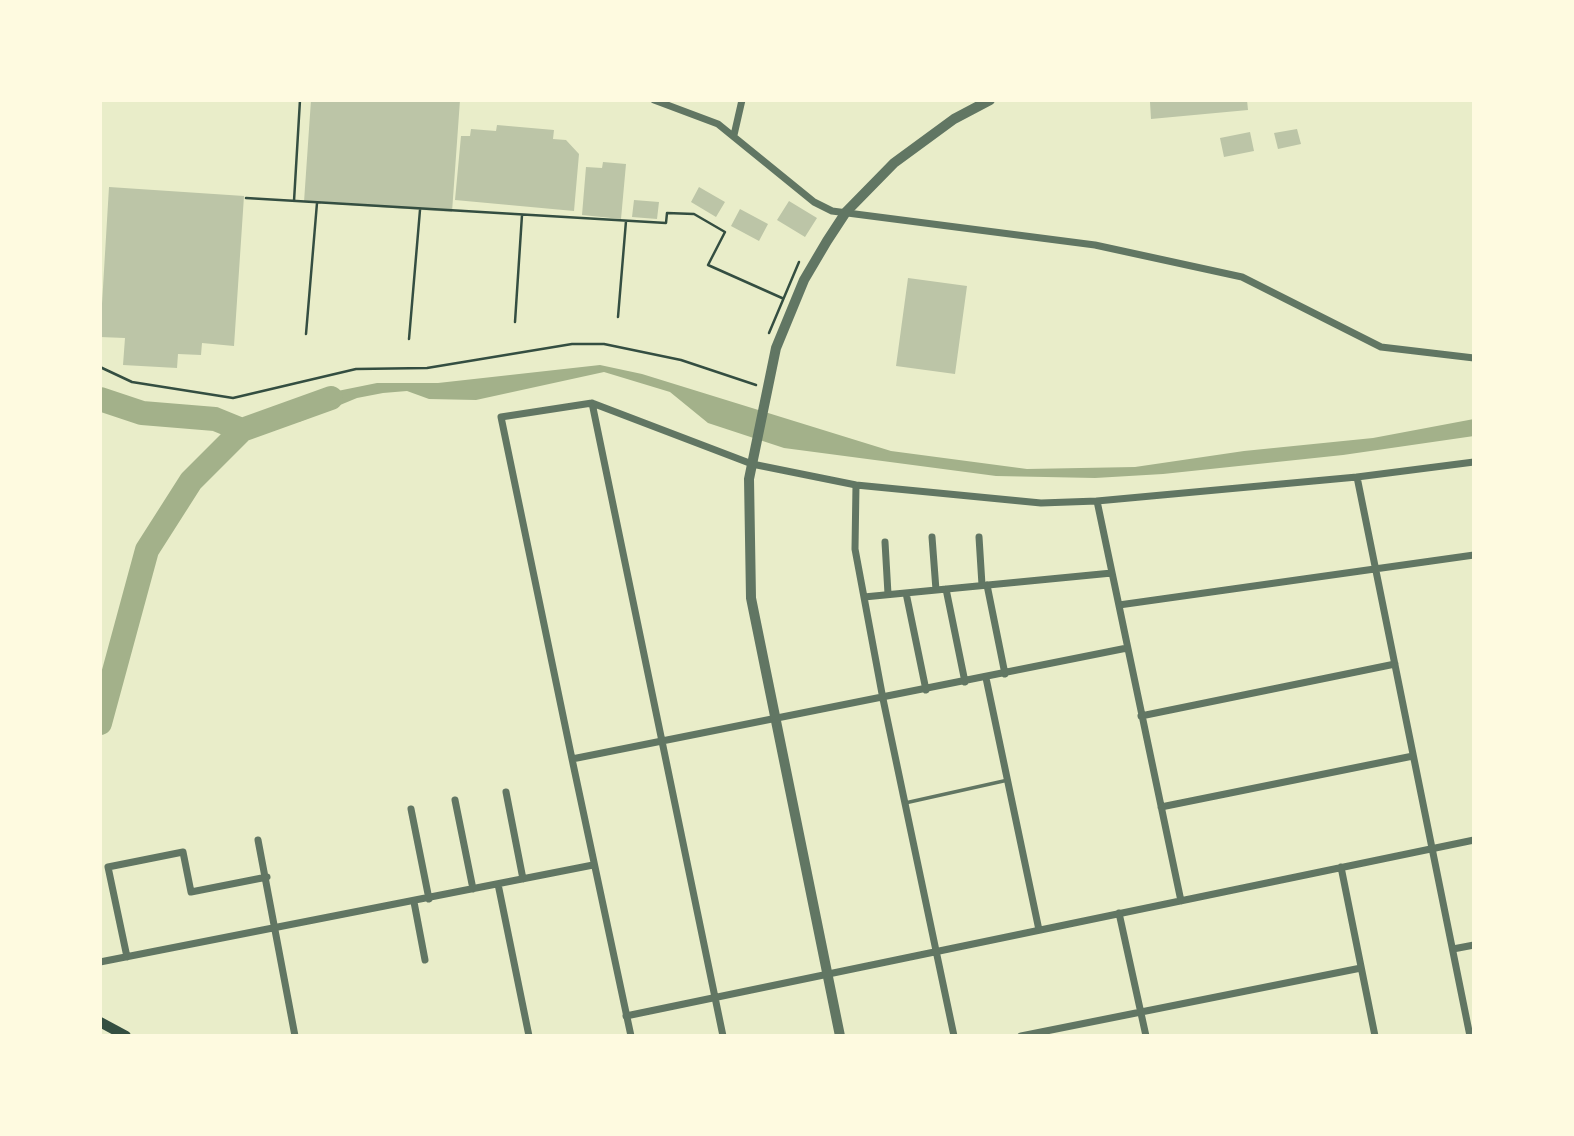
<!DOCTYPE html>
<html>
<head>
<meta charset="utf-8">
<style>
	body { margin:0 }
	#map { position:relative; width:1574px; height:1136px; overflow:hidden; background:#e9edc9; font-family:Ubuntu,sans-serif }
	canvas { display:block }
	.frame { position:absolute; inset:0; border:102px solid #fefae0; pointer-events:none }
</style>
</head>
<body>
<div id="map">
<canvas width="1574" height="1136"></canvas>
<div class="frame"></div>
</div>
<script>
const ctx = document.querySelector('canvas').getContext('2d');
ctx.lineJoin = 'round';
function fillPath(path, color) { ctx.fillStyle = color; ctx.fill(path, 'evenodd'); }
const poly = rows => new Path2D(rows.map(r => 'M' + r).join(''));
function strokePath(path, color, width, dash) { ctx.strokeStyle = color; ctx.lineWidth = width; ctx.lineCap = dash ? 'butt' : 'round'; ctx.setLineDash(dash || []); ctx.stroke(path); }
fillPath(poly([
	[600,365,642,374,891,451,1027,469,1135,467,1244,451,1373,438,1474,419,1474,436,1343,455,1163,474,1095,478,996,476,784,448,708,423,670,392,604,372,476,400,429,399,407,391,383,393,357,398,299,422,298,399,377,383,438,383]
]), '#a3b18a');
strokePath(poly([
	[100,399,142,413,215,419,242,430,331,398],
	[100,723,147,550,191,481,242,430]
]), '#a3b18a', 24);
fillPath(poly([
	[311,100,460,100,452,212,304,202],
	[1170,100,1247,100,1248,110,1151,119,1150,102],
	[497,125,554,130,553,139,566,140,579,154,574,211,455,200,461,136,470,136,471,129,496,131],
	[1297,129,1301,144,1278,149,1274,133],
	[1250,132,1254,151,1224,157,1220,138],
	[603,162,626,164,621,219,582,215,586,167,602,168],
	[109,187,244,196,234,346,202,343,201,355,178,354,177,368,123,365,125,338,100,337],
	[699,187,725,202,716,217,691,202],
	[634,200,659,202,657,219,632,217],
	[789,201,817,218,805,237,777,220],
	[740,209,768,224,759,241,731,226],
	[908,278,967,286,955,374,896,366]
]), '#bcc5a7');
strokePath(poly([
	[246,198,666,223,667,213,694,214,725,232,708,265,782,298],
	[294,201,300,100],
	[618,317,626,221],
	[515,322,522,215],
	[769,333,799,262],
	[306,334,317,203],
	[409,339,420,210],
	[100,367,132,382,233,398,356,369,427,368,572,344,604,344,681,360,756,385]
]), '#344e41', 2.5);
strokePath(poly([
	[905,803,1008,780]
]), '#617663', 3.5);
strokePath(poly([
	[654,100,718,124,814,202,832,211,1095,245,1242,277,1381,347,1474,358],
	[734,135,742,100],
	[592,403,723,1036],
	[1357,477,1470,1036],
	[856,485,855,549,883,699,954,1036],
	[1097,501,1181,901],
	[932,537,936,590],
	[979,537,982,585],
	[885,542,888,594],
	[987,585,1005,674],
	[946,589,965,682],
	[906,593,926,690],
	[864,597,1112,573],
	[1119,605,1474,555],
	[986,678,1039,930],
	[1141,716,1395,664],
	[572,759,501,417,592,403,752,464,856,485,1041,503,1097,501,1357,477,1474,462],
	[506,792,523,879],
	[455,800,473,889],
	[1161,807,1413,756],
	[411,809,429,899],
	[258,840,295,1036],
	[1341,867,1375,1036],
	[498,884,529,1036],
	[414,902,425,960],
	[1119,913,1146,1036],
	[1453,949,1474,945],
	[127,957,108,867,183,852,191,892,267,877],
	[100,962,593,865],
	[626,1016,1474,840],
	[631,1036,572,759,1127,648],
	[1021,1036,1361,968]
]), '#617663', 7);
strokePath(poly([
	[840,1036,751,598,749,479,776,348,804,280,827,241,846,212,894,163,954,119,990,100]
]), '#617663', 10);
strokePath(poly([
	[100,1022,126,1036]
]), '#344e41', 10);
</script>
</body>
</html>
